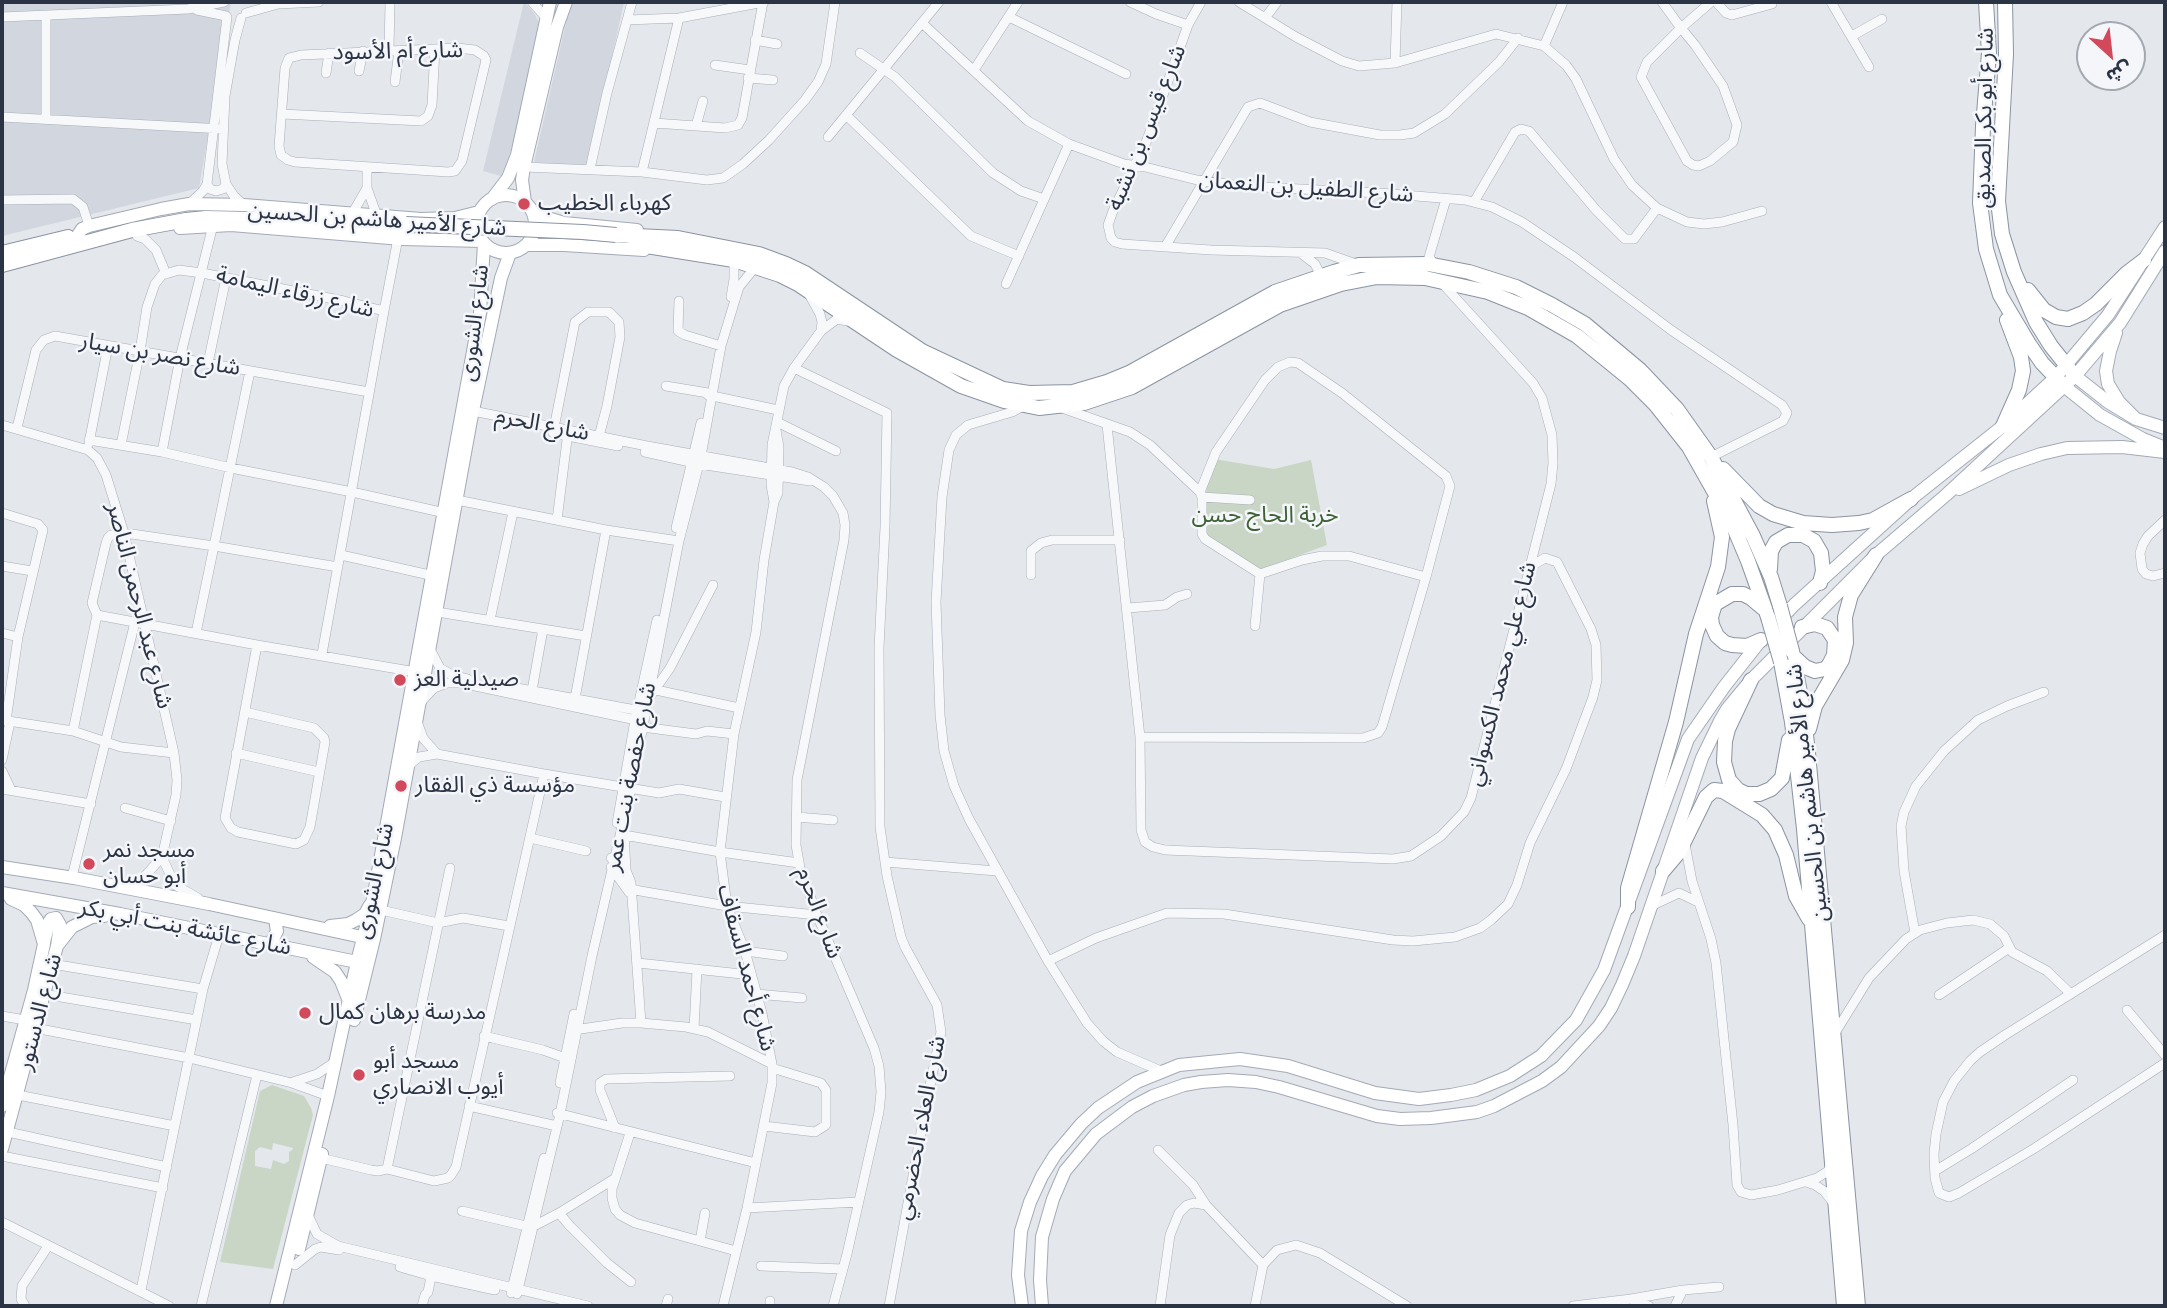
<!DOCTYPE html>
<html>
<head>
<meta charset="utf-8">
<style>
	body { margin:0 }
	#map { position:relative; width:2167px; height:1308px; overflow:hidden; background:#e4e7ec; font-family:"Archivo Narrow","Noto Sans Arabic",sans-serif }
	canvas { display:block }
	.frame { position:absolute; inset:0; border:4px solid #2b3445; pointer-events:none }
	.north { position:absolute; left:2076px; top:21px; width:70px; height:70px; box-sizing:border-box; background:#f4f6f9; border:2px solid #a4a8b1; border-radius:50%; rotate:153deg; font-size:19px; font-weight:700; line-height:28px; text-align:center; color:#2b3445 }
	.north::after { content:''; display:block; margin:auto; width:24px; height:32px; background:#d1495b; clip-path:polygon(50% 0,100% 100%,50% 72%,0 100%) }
</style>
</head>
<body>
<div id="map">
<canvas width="2167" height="1308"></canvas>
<div class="frame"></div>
<div class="north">ش</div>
</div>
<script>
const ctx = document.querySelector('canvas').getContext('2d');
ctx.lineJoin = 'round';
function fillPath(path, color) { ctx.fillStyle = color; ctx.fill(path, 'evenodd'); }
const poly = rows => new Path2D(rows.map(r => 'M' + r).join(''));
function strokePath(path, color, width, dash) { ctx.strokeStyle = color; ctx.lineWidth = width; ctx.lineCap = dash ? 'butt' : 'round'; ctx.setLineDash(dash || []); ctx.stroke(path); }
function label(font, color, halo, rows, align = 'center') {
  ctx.font = font + ' "Archivo Narrow","Noto Sans Arabic",sans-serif'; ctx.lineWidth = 5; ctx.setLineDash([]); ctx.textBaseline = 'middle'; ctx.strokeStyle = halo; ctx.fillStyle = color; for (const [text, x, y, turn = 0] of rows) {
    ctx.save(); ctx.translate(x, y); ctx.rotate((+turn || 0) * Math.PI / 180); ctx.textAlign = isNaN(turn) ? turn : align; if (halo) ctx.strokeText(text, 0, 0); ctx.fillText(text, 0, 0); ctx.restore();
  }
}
fillPath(poly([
	[2,2,231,2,199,188,2,236],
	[524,2,534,13,543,30,509,157,501,176,483,171],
	[573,2,624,2,589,162,582,166,534,162,568,14]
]), '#d2d6de');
fillPath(poly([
	[1208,458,1274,469,1311,460,1327,545,1259,570,1204,537],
	[272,1085,304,1096,311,1108,313,1115,273,1269,220,1262,260,1091],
	[273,1143,293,1148,292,1150,289,1152,289,1161,284,1164,273,1160,271,1169,255,1166,255,1151,260,1147,272,1150]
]), '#c9d6c5');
const minor = poly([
	[532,2,547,19],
	[1130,2,1156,14,1188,25],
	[1201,2,1188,25,1147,140,1113,211,1108,225,1111,238,1115,242,1122,244,1211,250,1325,253,1359,265],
	[1239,2,1296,37,1342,61,1359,66,1395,63,1496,34,1544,46,1566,65,1576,79,1614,159,1632,185,1657,208,1687,222,1704,224,1722,222,1762,211],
	[1662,2,1681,28,1695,45,1723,86,1737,125,1733,142,1710,161,1699,166,1693,165,1687,161,1641,77,1647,62,1681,28,1711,2],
	[1716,2,1726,13,1732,15,1772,4],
	[1831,2,1869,67],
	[197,10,226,16],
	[246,13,278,4,319,2],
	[2,17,188,9,224,2],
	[1009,17,1126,74],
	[241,18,235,40,225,96,222,164,226,184,234,196,244,205],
	[1265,18,1277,2],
	[627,20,679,18,764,2],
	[922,23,1028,121,1069,144,1124,164,1145,167,1197,180,1241,186,1379,193,1465,200,1492,207,1522,222,1574,257,1671,330,1782,405,1787,413,1783,421,1711,457],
	[1852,36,1882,19],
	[755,40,777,44],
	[1544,46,1563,2],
	[457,48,475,50,484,56,486,60,462,161,455,171,448,172,295,162,288,160,281,155,279,146,285,68,289,58,301,55,457,48],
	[389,50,390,2],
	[860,53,895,77,993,173,1021,191,1044,199],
	[1395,63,1397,2],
	[715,65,750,70],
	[974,70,1018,2],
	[359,71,363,51],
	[326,73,329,53],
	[748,78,773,80],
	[395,82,399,50],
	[282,114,421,121,428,116,432,105,435,49],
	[846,115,971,236,1019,256],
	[2,117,223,129],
	[46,119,46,16],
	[654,123,725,128,738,125,742,118,763,2],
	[696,126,703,101],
	[828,137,939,2],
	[367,167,367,188,377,216],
	[524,167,642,172,707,180,723,178,743,164,769,140,805,100,818,82,826,64,835,2],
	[590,169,607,93,632,2],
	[642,172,679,18],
	[207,184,210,189,216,191,223,189,226,184],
	[2,200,73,199,83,207,89,226],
	[1474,202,1515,132,1521,129,1529,131,1596,210,1625,239,1634,239,1657,208],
	[189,204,203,191,207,184,227,17],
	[352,214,367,188],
	[137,236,145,239,156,250,166,274],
	[1165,247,1248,107,1260,103,1310,122,1380,135,1400,135,1414,133,1445,114,1499,62,1518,38],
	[1302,254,1315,264,1321,276],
	[1435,266,1429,257,1446,199],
	[1006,284,1069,144],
	[809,294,820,314,822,322,821,331],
	[731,297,734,279,734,260],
	[679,301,678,331,685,335,721,346],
	[384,311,398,238],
	[208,363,226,278],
	[794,368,887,413,885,527,879,648,880,827,887,876,901,937,905,947,937,1005,941,1032,927,1100,889,1306],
	[250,371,214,546,338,567],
	[666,386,708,393],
	[708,395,778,410],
	[1023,406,1012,412,968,425,956,435,949,450,942,497,936,602,940,715,944,751,954,786,969,819,1048,961,1087,1023,1103,1041,1117,1052,1161,1071],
	[1062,408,1130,432,1150,445,1200,492,1202,497,1202,534,1205,539,1260,574],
	[473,411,647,446,792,472,808,477,824,487,833,496,843,513,845,525,844,540,797,780,796,845,800,868,817,915,874,1048,879,1066,881,1092,879,1112,847,1254,833,1306],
	[777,422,836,451],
	[2,425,88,450,97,458,106,475,124,533,174,753,177,780,176,795,162,857,145,876,129,888],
	[1107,425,1140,737,1141,830,1145,842,1153,847,1165,850,1393,859,1411,856,1441,836,1464,812,1471,798,1551,484,1553,463,1552,435,1542,398,1533,383,1441,282],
	[17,428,36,350,44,340,55,336,369,392],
	[553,433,618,446],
	[553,433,575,322,588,312,609,312,619,322,620,337,607,406,598,440],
	[89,440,162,452,231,468,352,492,445,513],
	[89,443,108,346],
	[121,445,140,351,147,307,155,284,162,275,179,270,202,273,344,301,384,311,322,654],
	[162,452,180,358,213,225],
	[645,452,699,464,810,481],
	[1202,497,1250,500],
	[457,500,606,530,679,541],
	[774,502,771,485,772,445,784,386,794,368,821,331,837,319,847,321],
	[2,513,38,524,43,530,18,637,6,721],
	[557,520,568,432],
	[2165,520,2148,536,2143,544,2140,553,2142,569,2146,574,2153,576,2165,573],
	[676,528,701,423],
	[341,555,434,576],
	[2,566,32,571],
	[1031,575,1031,551,1041,543,1052,540,1120,540],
	[1128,608,1165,605,1177,597,1187,594],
	[437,612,586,636],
	[97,615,92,603,106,543,108,538,111,535,132,534,214,546,196,633],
	[490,620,513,512],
	[1255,626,1260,574,1302,560,1322,556,1349,556,1426,577],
	[2,633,18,637],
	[430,649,440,668,452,675,468,679],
	[506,686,641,711],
	[656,690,739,708],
	[531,696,543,629],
	[649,698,670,668,713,585],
	[421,702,434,688,447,683,461,683,641,721],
	[574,704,606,530],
	[245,712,314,728,324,738,325,742,310,827,304,840,296,844,238,832,231,828,225,818,257,645],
	[2,720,73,731,121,747,174,753],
	[418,724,423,738,437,754],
	[642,727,696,734,707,731,734,734],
	[73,731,97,615,257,645,416,672],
	[1140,737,1363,738,1378,733,1382,727,1426,577,1450,486,1446,476,1342,393,1298,363,1290,362,1278,367,1265,380,1216,452,1200,492],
	[236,753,319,772],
	[2,760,10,722],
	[408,766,419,757,437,754,544,774,659,793,679,789,725,797],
	[2,771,11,790],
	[2,789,91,804],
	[125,808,171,821],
	[797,817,833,820],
	[617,823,635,720,657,620],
	[624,833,626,870],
	[624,835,720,852,799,863],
	[530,838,586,851],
	[1685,844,1692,881,1711,939,1716,963,1733,1125,1737,1185,1741,1192,1751,1195,1778,1190,1817,1178,1828,1171,1832,1163],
	[162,857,175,885,198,898],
	[885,862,997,871],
	[611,867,629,892],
	[72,877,135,622],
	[629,889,727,906,817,915],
	[1651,906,1679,893,1698,902],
	[381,910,438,923,463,918,509,926],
	[1915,933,1904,871,1901,826,1904,812,1916,786,1944,751,1978,720,2007,706,2044,692],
	[2165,935,2005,1035,1980,1052,1970,1061,1954,1081,1943,1102,1936,1134,1934,1154,1935,1178,1939,1193,1949,1197,1959,1193,2035,1148,2165,1063],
	[745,951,783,956],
	[1048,961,1096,938,1167,913,1224,914,1393,940,1413,941,1455,937,1480,928,1491,920,1508,904,1517,885,1530,843,1566,769,1593,697,1597,680,1596,645,1591,629,1557,562,1545,558,1528,568],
	[638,963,751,975],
	[52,964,203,989],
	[43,994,197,1020],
	[756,994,802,998],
	[1939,995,2009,948],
	[2127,1010,2165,1055],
	[2,1016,25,1020],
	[641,1023,686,1027,708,1032,772,1064],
	[35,1028,189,1058,292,1083,328,1096],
	[694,1029,697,969],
	[574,1030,622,1023,641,1023,631,883,626,870,611,858],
	[1835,1033,1869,978,1906,939,1920,930,1947,923,1973,920,1990,924,2004,936,2012,952,2047,971,2071,994],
	[484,1036,543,1050,568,1059],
	[293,1082,317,1074,335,1062],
	[560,1083,574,1014],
	[18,1095,175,1126],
	[469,1106,557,1126],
	[557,1113,756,1163],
	[764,1126,815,1132,826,1125,826,1090,821,1083,772,1068],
	[615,1128,600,1090,600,1083,606,1079,730,1076],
	[8,1132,167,1167],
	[630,1133,612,1189,612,1198,615,1209,620,1215,635,1223,736,1251],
	[1158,1150,1193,1185,1206,1205],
	[2,1156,163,1188],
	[321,1158,371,1170,378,1171,387,1169,434,1181,448,1178,451,1175,456,1167,544,774],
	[387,1169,450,868],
	[1935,1171,1971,1149,2073,1080],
	[614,1179,559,1213,569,1225,607,1263,631,1282],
	[1806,1182,1815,1185,1824,1191,1835,1205],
	[747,1208,858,1202],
	[462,1211,526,1226,534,1226,559,1213],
	[308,1215,317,1234,338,1246,588,1306],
	[2,1222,169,1306],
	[700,1241,705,1213],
	[295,1265,315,1249,321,1247,339,1250],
	[761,1266,843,1269],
	[400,1267,431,1276,495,1290],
	[141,1290,203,989,219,935],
	[511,1293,544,1158],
	[517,1294,560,1114,592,956,631,788,679,541,701,456,721,346,739,287,756,266],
	[1631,1299,1683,1290,1719,1287],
	[770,1301,770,1306],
	[25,1306,21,1299,22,1286,48,1246],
	[201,1306,257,1075],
	[422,1306,425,1295,428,1292,432,1272],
	[666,1306,668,1299],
	[723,1306,747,1208,772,1083,772,1064,762,1013,745,951,727,906,720,852,734,734,756,632,764,560,774,502,778,493,779,447,776,430],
	[1160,1306,1170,1235,1179,1213,1187,1205,1194,1203,1206,1205,1263,1265],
	[1255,1306,1263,1265,1277,1250,1296,1245,1320,1253,1407,1306],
	[1573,1306,1631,1299,1649,1306],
	[1675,1306,1683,1290]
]);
const major = poly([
	'477 224a29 29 0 1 1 58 0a29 29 0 1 1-58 0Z',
	[492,199,508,178,517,155,550,2],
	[525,202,522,180,524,167,557,27,566,2],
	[532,211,541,216,564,223,637,230],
	[180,228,231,225,402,239,482,241],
	[78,235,82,229,89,226,161,209,189,204,244,205,421,219,455,218,479,212],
	[526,245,564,245,644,250],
	[2116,333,2110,351,2106,371,2108,384,2119,402,2136,419],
	[2075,376,2108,402,2136,419,2165,428],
	[2064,386,2100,415,2143,439,2165,448],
	[1959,489,2009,465,2041,454,2067,448,2122,447,2165,452],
	[1779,621,1794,605,1911,499,2003,426,2055,378,2108,315,2165,227],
	[2,867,74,878,209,904,371,939],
	[2,893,120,914,362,963],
	[330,926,348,924,356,920,365,914,370,905],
	[44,942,49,922,51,919,56,918,60,925,57,946],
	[270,945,277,931,275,919],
	[313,957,335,972,341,981,349,1001],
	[354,1020,374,939,395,838,471,420,501,278,510,253],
	[2,1106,34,990,44,944,37,920,31,912,24,905,11,899],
	[2,1149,57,946,72,927,92,917,104,916],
	[299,1249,322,1154],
	[276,1306,328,1096,357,962,373,899,480,313,484,243],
	[1022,1306,1018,1275,1021,1231,1030,1202,1042,1176,1055,1155,1081,1124,1098,1108,1137,1082,1179,1065,1240,1059,1288,1066,1375,1093,1419,1099,1451,1095,1476,1090,1510,1076,1541,1056,1576,1020,1604,970,1688,739,1724,687,1761,640],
	[1042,1306,1040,1280,1042,1237,1053,1199,1065,1171,1096,1134,1132,1107,1153,1096,1184,1085,1201,1082,1228,1080,1256,1082,1279,1087,1377,1116,1400,1119,1431,1118,1477,1112,1494,1106,1542,1081,1561,1067,1599,1026,1611,1008,1622,985,1634,956,1702,758,1720,721,1727,709,1751,680,1876,555,1946,495,2075,376,2120,323,2165,251]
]);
const highway = poly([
	[1986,2,1989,53,1983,126,1980,203,1986,249,2000,295,2029,344,2042,363,2064,386],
	[2005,2,2006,54,1998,201,2002,234,2014,272,2036,322,2051,346,2075,376],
	[616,235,678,238,759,254,786,264,805,273,922,351,1003,389,1029,393,1073,392,1107,382,1129,373,1275,292,1334,272,1359,265,1428,264,1469,272,1516,287,1552,305,1585,324,1640,370,1677,409,1711,457,1753,536,1771,577,1780,606],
	[634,244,734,260,780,275,798,284,897,350,961,386,1004,401,1039,408,1084,403,1132,387,1280,305,1341,284,1377,277,1425,278,1488,292,1528,308,1577,336,1630,379,1655,404,1689,447,1732,523,1748,561,1768,617],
	[2,253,68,237],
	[2,265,132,230,186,220,206,218,299,220,406,232],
	[2028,290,2044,310,2056,317,2068,319,2083,313,2096,304,2127,273,2144,260],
	[2003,426,2019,390,2023,371,2021,357,2007,320],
	[1723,469,1759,506,1773,514,1803,523,1832,525,1859,523,1873,520,1911,499],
	[1770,569,1771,551,1776,542,1788,535,1803,535,1814,541,1821,553,1823,571,1820,583],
	[1761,640,1747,646,1732,645,1725,643,1717,636,1712,625,1711,617,1715,604,1732,594,1743,594,1751,598,1763,608],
	[1792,651,1803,708,1808,753,1858,1306],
	[1793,656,1805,667,1815,671,1825,669,1829,665,1834,655,1835,640,1827,628,1815,624,1802,627],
	[1781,662,1792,722,1804,829,1844,1306],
	[1751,680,1728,729,1725,741,1724,762,1729,780,1738,790,1746,794,1759,794,1771,789,1782,778,1789,740],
	[1809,729,1815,706,1842,660,1846,643,1845,617,1851,595,1876,555],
	[1663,871,1679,852,1706,797,1714,790,1723,791,1762,815,1775,830,1786,855,1796,896,1809,919],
	[1628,907,1628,888,1676,722,1696,634,1718,567,1722,537,1714,501]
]);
strokePath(minor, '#a9aeb7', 10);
strokePath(major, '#a3abb8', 14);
strokePath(highway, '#8b94a3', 16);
strokePath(minor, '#f7f8fa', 9);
strokePath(major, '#fff', 12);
strokePath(highway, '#fff', 14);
const highwayBridge = poly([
	[406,224,583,232,616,235],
	[1780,606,1792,651],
	[1768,617,1781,662]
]);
strokePath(highwayBridge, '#8b94a3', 16, []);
strokePath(highwayBridge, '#fff', 14);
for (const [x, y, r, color] of [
	[524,204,7,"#d1495b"],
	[400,680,7,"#d1495b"],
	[401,786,7,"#d1495b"],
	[89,864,7,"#d1495b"],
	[305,1013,7,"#d1495b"],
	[359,1075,7,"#d1495b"]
]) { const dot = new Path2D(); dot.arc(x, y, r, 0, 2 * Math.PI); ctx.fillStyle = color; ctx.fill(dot); strokePath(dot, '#f4f6f9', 2.5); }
label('23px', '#2b3445', '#f4f6f9', [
	["شارع أم الأسود",398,52,-1],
	["شارع أبو بكر الصديق",1985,118,-89],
	["شارع قيس بن نشبة",1147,128,-68],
	["شارع الطفيل بن النعمان",1306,188,4],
	["شارع الأمير هاشم بن الحسين",377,220,4],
	["شارع زرقاء اليمامة",295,293,13],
	["شارع الشورى",475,323,-83],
	["شارع نصر بن سيار",160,355,10],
	["شارع الحرم",542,425,11],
	["شارع عبد الرحمن الناصر",139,606,76],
	["شارع علي محمد الكسواني",1502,674,-76],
	["شارع حفصة بنت عمر",631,777,-79],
	["شارع الأمير هاشم بن الحسين",1808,793,-96],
	["شارع الشورى",375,881,-78],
	["شارع الحرم",819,913,70],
	["شارع عائشة بنت أبي بكر",185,928,11],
	["شارع أحمد السقاف",746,968,75],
	["شارع الدستور",40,1012,-75],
	["شارع العلاء الحضرمي",921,1128,-79]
]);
label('23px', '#2b3445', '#f4f6f9', [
	["كهرباء الخطيب",538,204],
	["صيدلية العز",414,680],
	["مؤسسة ذي الفقار",415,786],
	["مسجد نمر",103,851],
	["أبو حسان",103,877],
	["مدرسة برهان كمال",319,1013],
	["مسجد أبو",373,1062],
	["أيوب الانصاري",373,1088]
], 'left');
label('23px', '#3f6138', '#f4f6f9', [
	["خربة الحاج حسن",1265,516]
]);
</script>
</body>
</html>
